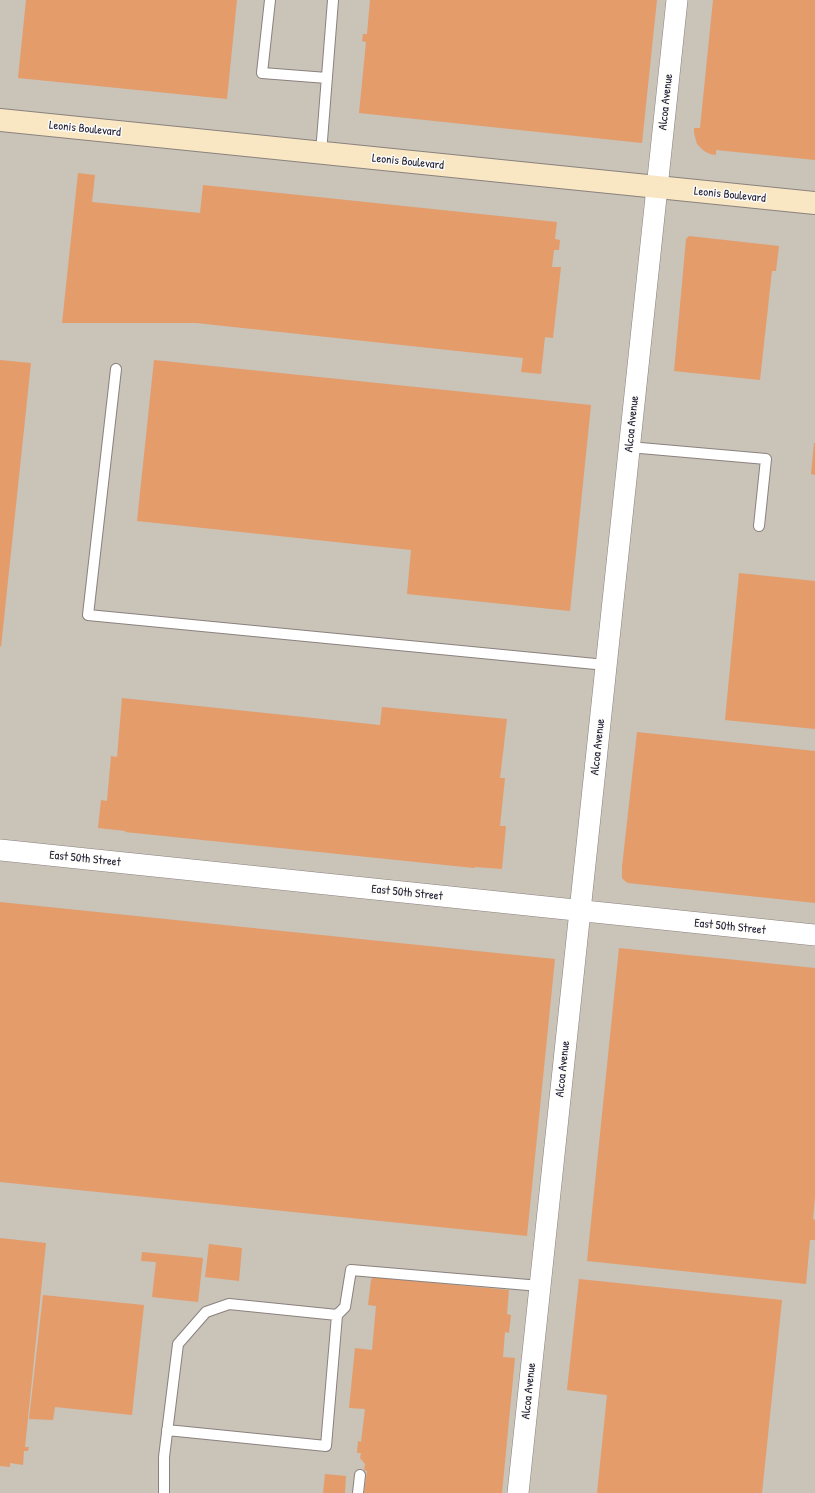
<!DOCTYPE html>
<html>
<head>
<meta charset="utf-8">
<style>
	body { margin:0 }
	canvas { display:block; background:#f2e0c2 }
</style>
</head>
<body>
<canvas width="815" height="1493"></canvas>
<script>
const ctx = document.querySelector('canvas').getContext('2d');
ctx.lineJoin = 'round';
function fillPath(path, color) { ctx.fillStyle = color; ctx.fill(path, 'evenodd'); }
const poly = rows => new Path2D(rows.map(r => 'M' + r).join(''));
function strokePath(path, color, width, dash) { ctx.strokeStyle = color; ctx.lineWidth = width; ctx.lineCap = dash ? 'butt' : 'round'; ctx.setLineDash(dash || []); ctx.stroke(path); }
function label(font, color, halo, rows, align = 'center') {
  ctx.font = font + ' "Patrick Hand",sans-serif'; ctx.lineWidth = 3; ctx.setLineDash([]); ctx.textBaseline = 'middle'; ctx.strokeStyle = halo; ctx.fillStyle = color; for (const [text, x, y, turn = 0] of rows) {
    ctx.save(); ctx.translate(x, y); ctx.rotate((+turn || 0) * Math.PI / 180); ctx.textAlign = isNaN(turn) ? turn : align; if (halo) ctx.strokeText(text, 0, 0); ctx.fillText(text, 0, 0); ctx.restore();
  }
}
fillPath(poly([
	[0,0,815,0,815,1493,0,1493]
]), '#c9c3b8');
fillPath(poly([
	[26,0,237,0,227,99,18,78],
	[370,0,657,0,642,143,359,113,366,42,362,41,363,34,367,34],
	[713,0,815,0,815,160,716,150,716,155,710,154,704,151,697,144,694,133,694,128,700,128],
	[78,173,95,175,92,202,200,213,203,185,557,222,555,239,560,240,559,250,554,250,552,267,561,267,553,338,545,337,541,374,521,372,523,358,196,323,62,323],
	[689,236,779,246,776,271,772,271,760,380,674,371,686,239],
	[0,360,31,363,1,647,0,646],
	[154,360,591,405,570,611,407,594,411,550,137,521],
	[814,443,815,443,815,475,811,474],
	[739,573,815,581,815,729,725,720],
	[122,698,380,725,382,707,507,719,500,778,505,778,500,826,506,826,502,869,475,867,474,868,125,832,126,831,98,828,101,800,107,801,111,756,117,757],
	[637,732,815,751,815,903,628,883,625,881,622,878,622,867],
	[0,902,555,959,527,1236,0,1182],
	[619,948,815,968,815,1196,813,1219,815,1220,815,1240,810,1240,806,1284,587,1261],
	[0,1238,46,1243,25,1447,29,1447,28,1451,24,1451,23,1465,10,1463,10,1467,0,1466],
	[209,1244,242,1248,239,1281,205,1277],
	[142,1252,203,1258,198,1302,152,1297,156,1262,141,1261],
	[373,1277,509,1290,507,1314,511,1315,509,1333,505,1332,503,1357,515,1358,502,1493,364,1493,367,1471,364,1470,365,1464,360,1458,361,1453,357,1453,358,1441,361,1442,365,1409,349,1408,355,1348,372,1350,376,1306,368,1305,371,1280],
	[579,1279,782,1300,762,1493,597,1493,607,1395,567,1390],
	[43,1295,144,1305,132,1415,55,1407,53,1420,29,1419],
	[325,1474,346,1476,345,1493,323,1493]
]), '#e49c6b');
const lane = poly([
	[270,0,262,73,327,78],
	[321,153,333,0],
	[116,369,88,615,606,665],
	[629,447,766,459,759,526],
	[167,1430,326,1446,337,1315],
	[164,1493,164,1457,178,1344,206,1312,229,1304,337,1315,345,1307,351,1270,540,1286],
	[358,1493,360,1475]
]);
const street = poly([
	[0,850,815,935],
	[518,1493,677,0]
]);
const secondary = poly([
	[0,120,815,203]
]);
strokePath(lane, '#8a817e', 12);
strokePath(street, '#8a817e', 22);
strokePath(secondary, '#8a817e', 24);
strokePath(lane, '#fff', 10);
strokePath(street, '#fff', 21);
strokePath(secondary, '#f9e7c3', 22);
label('12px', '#22223b', '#fdfcf7', [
	["Alcoa Avenue",666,102,-84],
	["Leonis Boulevard",85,129,6],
	["Leonis Boulevard",408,162,6],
	["Leonis Boulevard",730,195,6],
	["Alcoa Avenue",632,424,-84],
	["Alcoa Avenue",598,747,-84],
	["East 50th Street",85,859,6],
	["East 50th Street",407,893,6],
	["East 50th Street",730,927,6],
	["Alcoa Avenue",563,1069,-84],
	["Alcoa Avenue",529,1391,-84]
]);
</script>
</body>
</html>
